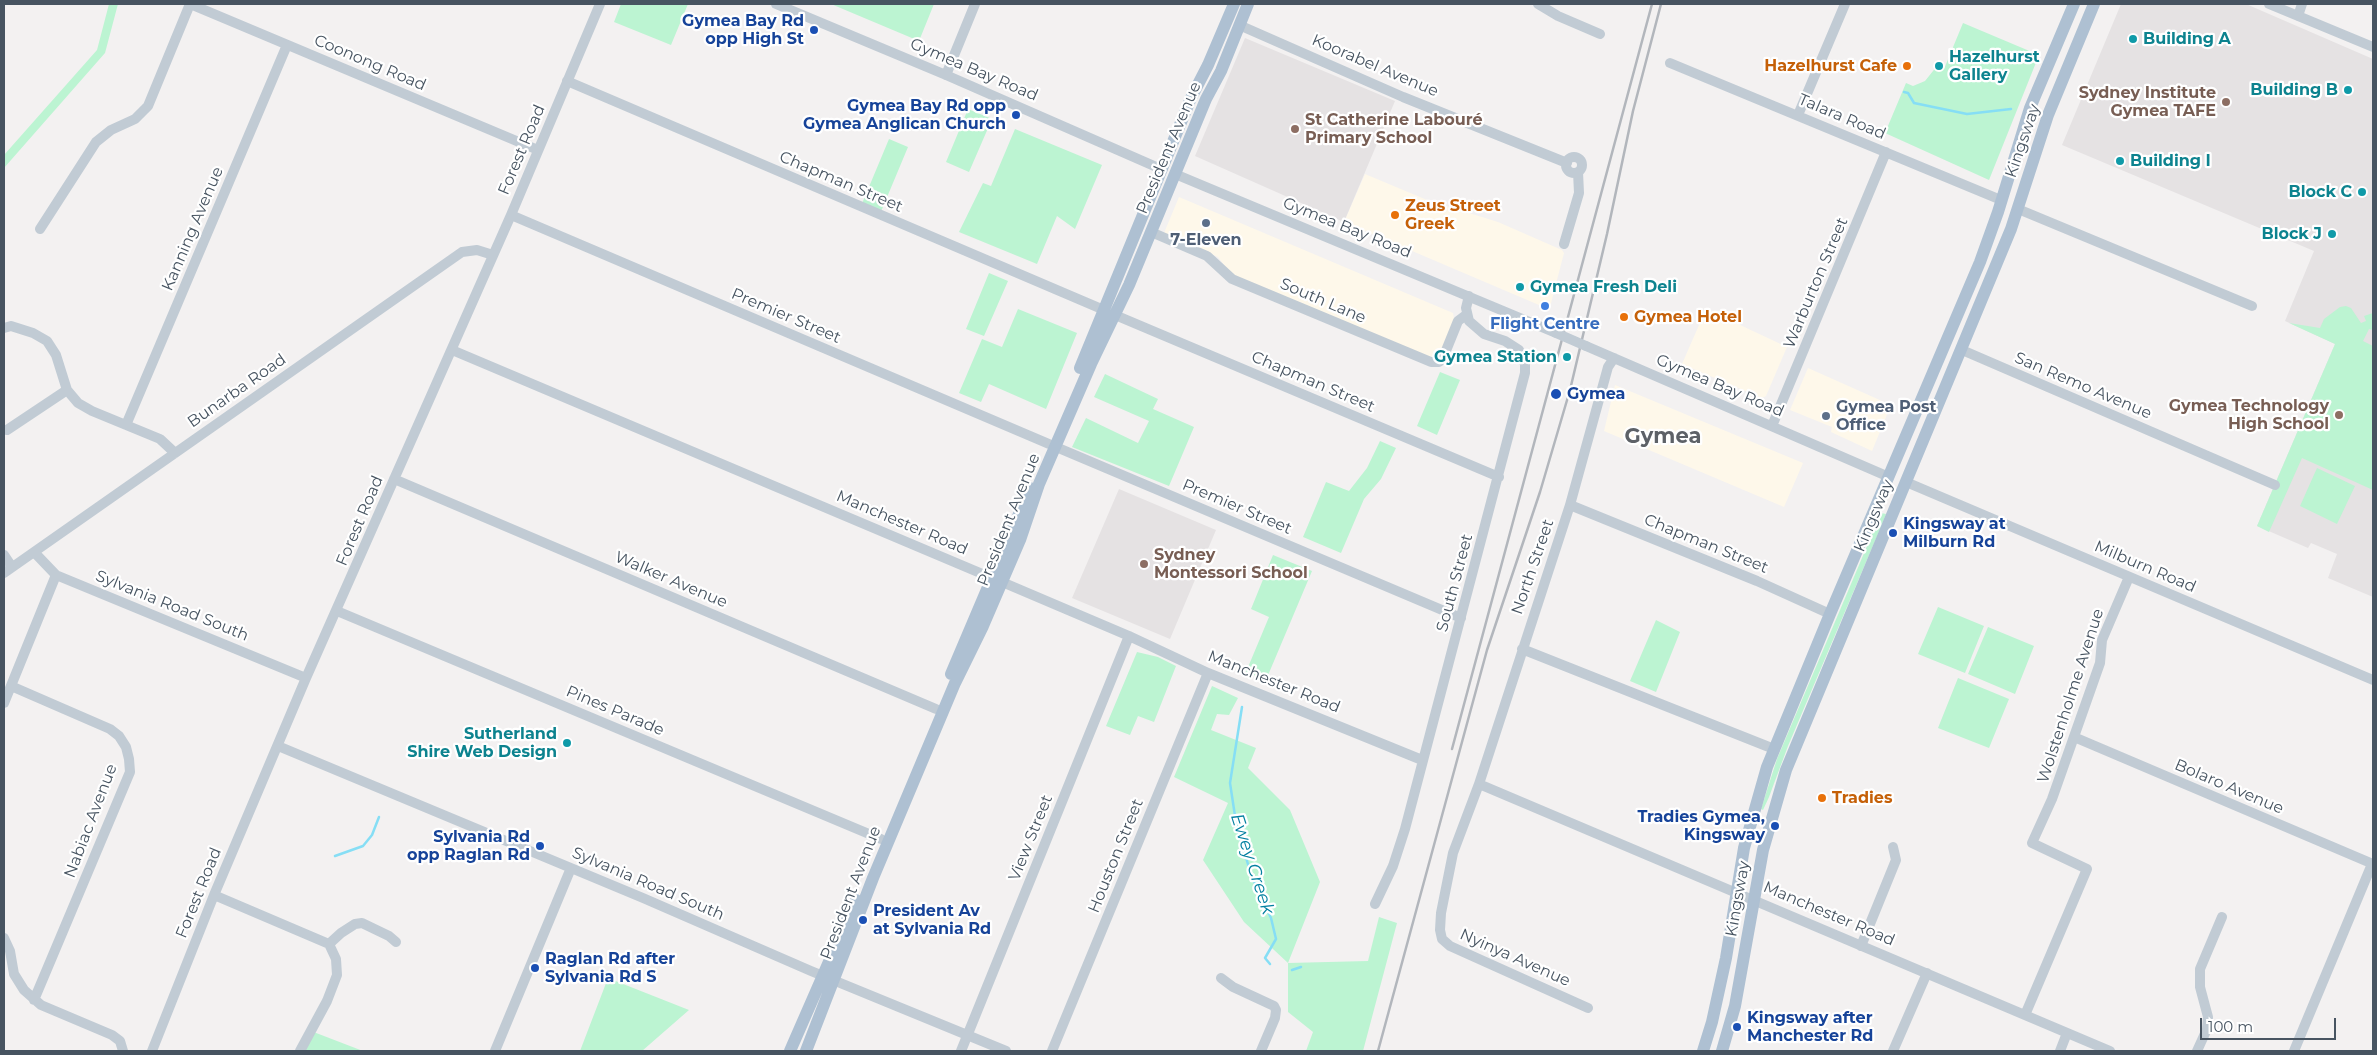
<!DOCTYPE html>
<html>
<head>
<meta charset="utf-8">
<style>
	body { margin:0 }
	#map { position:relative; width:2377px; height:1055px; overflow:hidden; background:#f3f1f1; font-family:Montserrat,sans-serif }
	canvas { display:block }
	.frame { position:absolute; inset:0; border:5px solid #475461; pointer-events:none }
	.scale { position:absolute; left:2200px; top:1018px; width:136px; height:22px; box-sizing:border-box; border:2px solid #475461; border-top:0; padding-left:6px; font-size:15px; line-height:18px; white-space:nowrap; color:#475461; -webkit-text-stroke:4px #fff; paint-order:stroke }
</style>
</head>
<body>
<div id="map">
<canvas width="2377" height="1055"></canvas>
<div class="frame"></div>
<div class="scale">100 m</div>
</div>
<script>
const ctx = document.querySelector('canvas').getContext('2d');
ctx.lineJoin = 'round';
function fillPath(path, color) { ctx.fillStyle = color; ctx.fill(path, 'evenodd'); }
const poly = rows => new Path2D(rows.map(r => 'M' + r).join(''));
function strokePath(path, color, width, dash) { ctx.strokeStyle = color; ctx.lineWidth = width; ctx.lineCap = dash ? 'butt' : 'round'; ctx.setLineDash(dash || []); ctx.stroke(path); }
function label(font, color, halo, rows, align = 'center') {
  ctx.font = font + ' Montserrat,sans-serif'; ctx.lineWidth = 4.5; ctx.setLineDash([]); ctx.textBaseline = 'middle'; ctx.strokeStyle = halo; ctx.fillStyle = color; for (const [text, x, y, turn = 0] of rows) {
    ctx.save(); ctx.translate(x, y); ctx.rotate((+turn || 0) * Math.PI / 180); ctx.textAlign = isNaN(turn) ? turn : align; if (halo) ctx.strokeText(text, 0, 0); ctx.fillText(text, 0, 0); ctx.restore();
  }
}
fillPath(poly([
	[1365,174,1427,200,1498,222,1562,250,1564,253,1550,307,1546,308,1344,222],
	[1179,197,1453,313,1454,319,1439,357,1432,359,1232,275,1218,257,1164,233],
	[1706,309,1787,347,1766,396,1762,398,1682,364],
	[1808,368,1891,405,1872,451,1831,432,1832,427,1790,410],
	[1615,385,1803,463,1784,507,1604,431]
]), '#fef8ea');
fillPath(poly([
	[2121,4,2246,4,2373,59,2373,597,2328,578,2337,554,2311,543,2308,548,2257,526,2335,344,2285,321,2314,251,2062,145],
	[1245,38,1395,101,1344,222,1195,156],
	[1119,489,1216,530,1170,639,1072,598]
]), '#e5e2e3');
fillPath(poly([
	[109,4,118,4,105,53,4,168,4,155,97,50],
	[621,4,688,4,671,45,614,22],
	[831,4,934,4,919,41],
	[1963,23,2039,55,1989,180,1885,133,1906,83,1913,86,1925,81,1937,66,1944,69],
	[968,109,992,119,969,172,946,162],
	[1015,129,1102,165,1075,229,1057,216,1037,264,959,232,983,183,991,186],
	[889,139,908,147,880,214,861,206],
	[989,273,1008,281,984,336,966,329],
	[2346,306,2351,308,2361,323,2366,321,2364,316,2373,313,2373,330,2369,329,2363,341,2373,346,2373,490,2302,458,2269,532,2257,526,2335,344,2289,323,2320,328,2324,319,2340,307],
	[1018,309,1077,333,1046,409,989,384,981,402,959,393,982,339,1002,347],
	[1440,372,1460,380,1437,435,1417,426],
	[1105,374,1158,399,1153,409,1194,427,1169,486,1072,447,1086,418,1138,443,1149,421,1094,397],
	[1380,441,1396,448,1381,479,1364,499,1341,553,1303,537,1326,482,1349,491,1367,468],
	[2317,468,2355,486,2337,524,2300,506],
	[1881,513,1886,514,1883,522,1788,746,1769,797,1763,810,1761,809,1777,759],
	[1273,555,1312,571,1266,680,1246,672,1269,617,1251,609],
	[1938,607,1984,626,1965,673,1918,654],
	[1656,620,1680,632,1656,692,1630,681],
	[1988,627,2034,646,2015,694,1968,674],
	[1137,652,1158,657,1176,666,1154,722,1138,716,1130,735,1106,726],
	[1958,678,2009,699,1989,748,1938,728],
	[1212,686,1238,698,1229,715,1217,714,1211,730,1256,748,1248,768,1290,810,1320,882,1288,963,1368,961,1379,917,1397,923,1363,1051,1306,1051,1313,1032,1288,1012,1288,963,1244,922,1203,860,1228,803,1174,777],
	[608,978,613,980,689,1010,642,1051,580,1051],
	[311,1031,363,1051,300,1051]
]), '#bcf4d2');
strokePath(poly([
	[1904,92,1908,93,1914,103,1967,114,2011,109],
	[1242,707,1230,783,1237,829,1252,877,1271,918,1276,939,1265,958,1270,964],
	[335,856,363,846,372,835,379,817],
	[1292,970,1301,967]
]), '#86def5', 2.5);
strokePath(poly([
	[190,4,538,150],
	[776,4,946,75,1161,169],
	[1538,4,1558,16,1600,34],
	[2269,4,2373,47],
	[2298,16,2302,4],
	[1239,25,1403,97,1567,163],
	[1670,63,2001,200],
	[946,75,975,4],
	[567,81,1104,310],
	[1798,115,1845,4],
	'1566 165a8 8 0 1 1 16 0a8 8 0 1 1-16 0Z',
	[1175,174,1556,333],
	[2018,209,2252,306],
	[511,215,1049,444],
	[40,229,96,142,111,130,135,119,148,106,190,4],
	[1151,232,1207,256,1232,279,1431,362,1439,362,1443,358,1458,321,1466,315],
	[1564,244,1579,193,1578,172],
	[1115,315,1499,477],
	[4,328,11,326,33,333,47,341,56,355,67,390,78,403,92,411,160,439,175,453],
	[1586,346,1889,477],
	[452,350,992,578],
	[1962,350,2275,485],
	[126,425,287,45],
	[1772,426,1886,152],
	[7,430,67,390],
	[1056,447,1461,618],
	[394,479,936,709],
	[1906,482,2373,680],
	[1570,505,1757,581,1830,614],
	[34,552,56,575,306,678],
	[4,555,12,567],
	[4,573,462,252,477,250,493,255],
	[1002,582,1129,636,1208,673,1422,760],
	[337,611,881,839],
	[1522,649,1774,749],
	[11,686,110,729,119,736,126,747,129,759,130,772,34,1000],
	[4,703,56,575],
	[2074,737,2373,864],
	[278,746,643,898,811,971,1006,1051],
	[1479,784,2110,1051],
	[214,895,329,944,336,959,337,975,327,1001,300,1051],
	[1375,904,1393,866,1405,829,1525,373,1525,364,1519,350,1505,341,1484,334,1469,321,1466,308,1469,296],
	[4,938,10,951,14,974,24,990,41,1005,112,1035,120,1041,123,1051],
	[329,944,341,933,355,924,362,923,389,936,396,942],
	[1861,946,1896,860,1893,847],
	[1221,978,1233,987,1274,1006,1276,1010,1275,1018,1261,1051],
	[1588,1008,1450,946,1442,939,1440,930,1441,913,1453,853,1479,784,1570,505,1608,367,1614,358],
	[2025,1015,2087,869,2032,843,2052,799,2100,663,2102,640,2129,577],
	[152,1051,214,895,306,678,511,215,600,4],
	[495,1051,571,868],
	[961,1051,1129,636],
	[1052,1051,1208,673],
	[1893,1051,1927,973],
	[2060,1051,2067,1033],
	[2197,1051,2207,1029,2208,1017,2200,987,2200,969,2222,917],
	[2294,1051,2372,864]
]), '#c1cbd4', 10);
strokePath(poly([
	[1080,368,1191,98,1208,65,1234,4],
	[951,674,1030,488],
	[790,1051,856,900],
	[806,1051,873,878,955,683,983,626,1020,540,1039,484,1091,364,1129,285,1206,99,1221,71,1248,4],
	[1703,1051,1712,1022,1726,958,1744,848,1767,767,1830,614,1980,262,1998,212,2030,108,2074,4],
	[1722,1051,1735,1006,1763,850,1786,770,2011,229,2048,115,2094,4]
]), '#aec0d2', 12);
strokePath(poly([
	[1452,749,1652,4],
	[1378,1051,1487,650,1540,492,1570,390,1607,234,1633,111,1661,4]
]), '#b2b6bc', 2.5);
strokePath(poly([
	[1556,333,1586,346]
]), '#c1cbd4', 10);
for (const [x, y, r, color] of [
	[814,30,5,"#1a4fb4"],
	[2133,39,5,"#0f9aa8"],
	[1907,66,5,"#e8710a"],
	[1939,66,5,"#0f9aa8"],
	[2348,90,5,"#0f9aa8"],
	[2226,102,5,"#8d6e63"],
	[1016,115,5,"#1a4fb4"],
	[1295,129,5,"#8d6e63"],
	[2120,161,5,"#0f9aa8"],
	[2362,192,5,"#0f9aa8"],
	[1395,215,5,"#e8710a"],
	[1206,223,5,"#5c6f8a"],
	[2332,234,5,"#0f9aa8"],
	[1520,287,5,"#0f9aa8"],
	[1545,306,5,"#3f7fe0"],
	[1624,317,5,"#e8710a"],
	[1567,357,5,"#0f9aa8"],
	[1556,394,6,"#1a4fb4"],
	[2339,415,5,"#8d6e63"],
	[1826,416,5,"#5c6f8a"],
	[1893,533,5,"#1a4fb4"],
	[1144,564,5,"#8d6e63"],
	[567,743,5,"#0f9aa8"],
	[1822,798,5,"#e8710a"],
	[1775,826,5,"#1a4fb4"],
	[540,846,5,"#1a4fb4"],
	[863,920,5,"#1a4fb4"],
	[535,968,5,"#1a4fb4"],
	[1737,1027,5,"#1a4fb4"]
]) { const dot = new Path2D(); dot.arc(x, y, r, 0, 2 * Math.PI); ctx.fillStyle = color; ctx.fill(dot); strokePath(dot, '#fff', 2); }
label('bold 16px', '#164399', '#fff', [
	["Gymea Bay Rd",804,21,"right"],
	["opp High St",804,39,"right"],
	["Gymea Bay Rd opp",1006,106,"right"],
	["Gymea Anglican Church",1006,124,"right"],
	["Gymea",1567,394],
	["Kingsway at",1903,524],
	["Milburn Rd",1903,542],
	["Tradies Gymea,",1765,817,"right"],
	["Kingsway",1765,835,"right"],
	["Sylvania Rd",530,837,"right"],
	["opp Raglan Rd",530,855,"right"],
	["President Av",873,911],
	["at Sylvania Rd",873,929],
	["Raglan Rd after",545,959],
	["Sylvania Rd S",545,977],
	["Kingsway after",1747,1018],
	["Manchester Rd",1747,1036]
], 'left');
label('bold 16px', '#0d838f', '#fff', [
	["Building A",2143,39,"left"],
	["Hazelhurst",1949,57,"left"],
	["Gallery",1949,75,"left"],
	["Building B",2338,90],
	["Building I",2130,161,"left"],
	["Block C",2352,192],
	["Block J",2322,234],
	["Gymea Fresh Deli",1530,287,"left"],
	["Gymea Station",1557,357],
	["Sutherland",557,734],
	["Shire Web Design",557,752]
], 'right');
label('16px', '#475461', '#fff', [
	["Coonong Road",370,63,23],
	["Koorabel Avenue",1375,66,23],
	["Gymea Bay Road",974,70,23],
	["Talara Road",1842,117,23],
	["Kingsway",2023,141,-71],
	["President Avenue",1169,148,-67],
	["Forest Road",522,150,-67],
	["Chapman Street",841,182,23],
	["Gymea Bay Road",1347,228,22],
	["Kanning Avenue",193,229,-67],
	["Warburton Street",1816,283,-67],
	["South Lane",1323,301,23],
	["Premier Street",786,316,23],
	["Chapman Street",1313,382,23],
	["Gymea Bay Road",1720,386,23],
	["San Remo Avenue",2083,386,23],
	["Bunarba Road",237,391,-35],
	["Premier Street",1237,507,23],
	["Kingsway",1874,516,-67],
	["President Avenue",1009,520,-68],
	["Forest Road",360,521,-67],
	["Manchester Road",902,523,23],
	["Chapman Street",1706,544,22],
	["North Street",1533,567,-71],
	["Milburn Road",2145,567,23],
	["Walker Avenue",671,580,23],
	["South Street",1455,583,-75],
	["Sylvania Road South",172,606,22],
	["Manchester Road",1274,682,22],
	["Wolstenholme Avenue",2071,696,-72],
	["Pines Parade",615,711,23],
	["Bolaro Avenue",2229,787,23],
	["Nabiac Avenue",91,821,-69],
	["View Street",1031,838,-68],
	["Houston Street",1116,856,-68],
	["Sylvania Road South",648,884,23],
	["Forest Road",199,893,-68],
	["President Avenue",851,893,-69],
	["Kingsway",1738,899,-80],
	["Manchester Road",1829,914,23],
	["Nyinya Avenue",1515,958,24]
]);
label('bold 16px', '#c56008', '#fff', [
	["Hazelhurst Cafe",1897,66,"right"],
	["Zeus Street",1405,206],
	["Greek",1405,224],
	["Gymea Hotel",1634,317],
	["Tradies",1832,798]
], 'left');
label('bold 16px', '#785e54', '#fff', [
	["Sydney Institute",2216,93],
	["Gymea TAFE",2216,111],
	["St Catherine Labouré",1305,120,"left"],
	["Primary School",1305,138,"left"],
	["Gymea Technology",2329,406],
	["High School",2329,424],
	["Sydney",1154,555,"left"],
	["Montessori School",1154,573,"left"]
], 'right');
label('bold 16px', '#4e5e75', '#fff', [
	["7-Eleven",1206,240],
	["Gymea Post",1836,407,"left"],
	["Office",1836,425,"left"]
]);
label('bold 16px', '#366cbe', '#fff', [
	["Flight Centre",1545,324]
]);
label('italic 18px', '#0380a1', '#fff', [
	["Ewey Creek",1252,864,72]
]);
label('bold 21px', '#5d6167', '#fff', [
	["Gymea",1663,437]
]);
</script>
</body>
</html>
